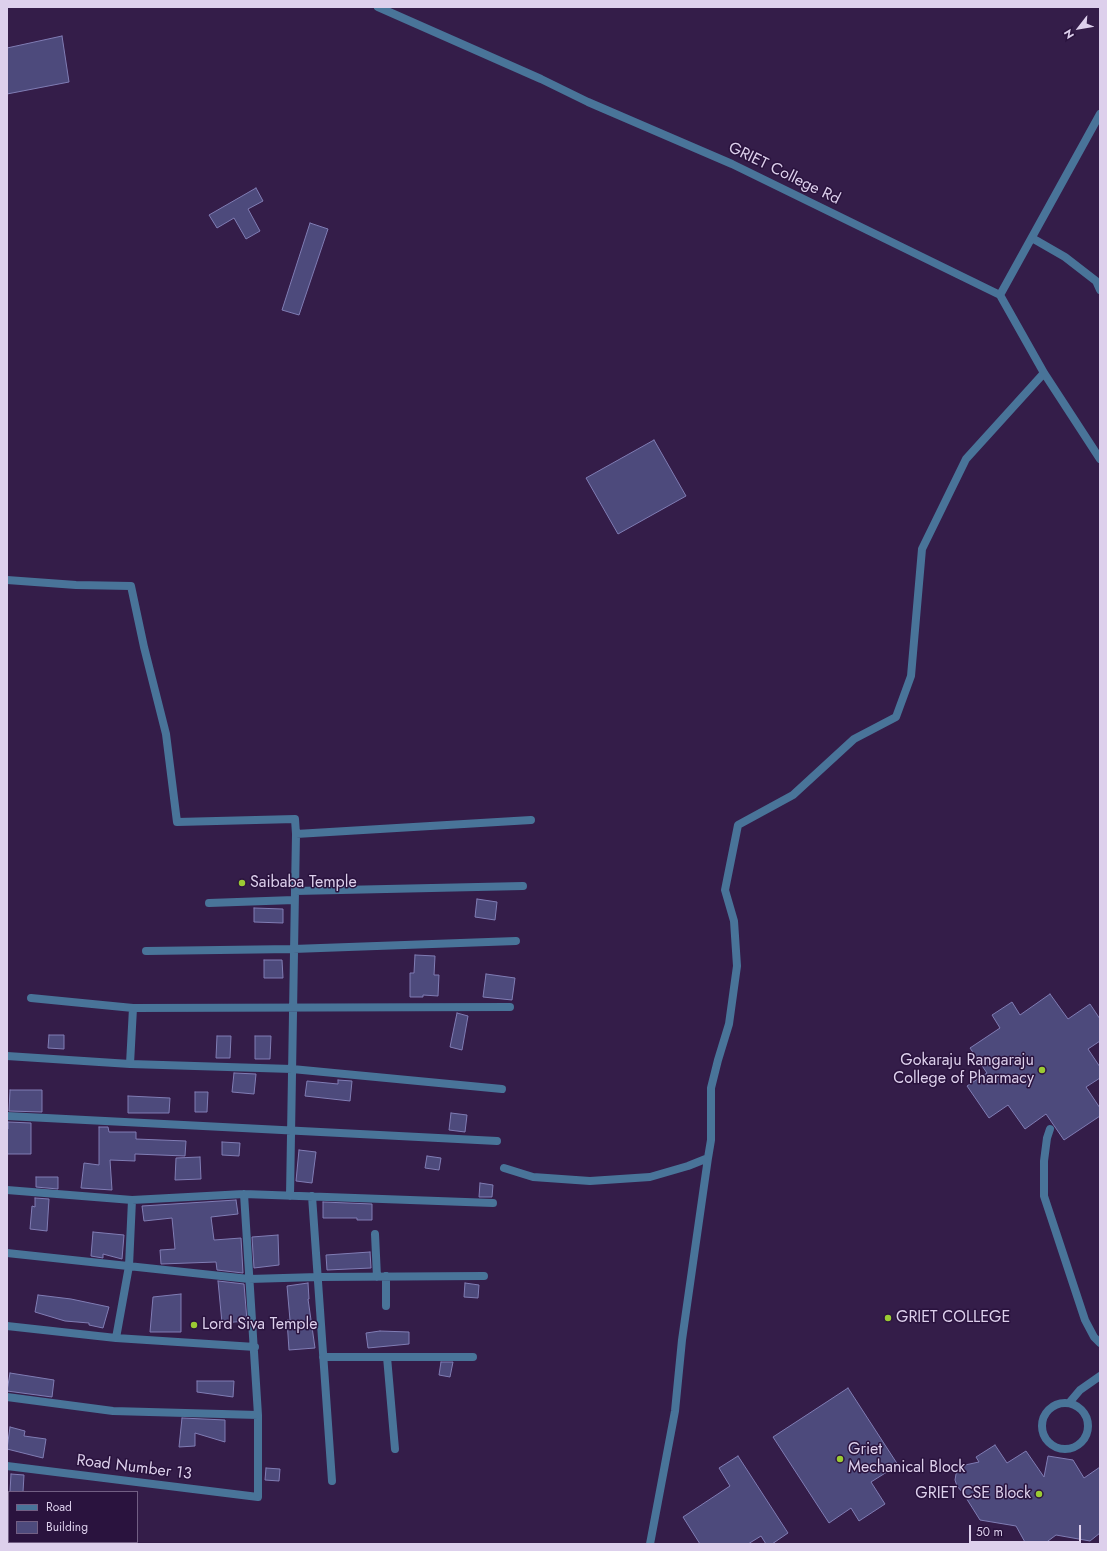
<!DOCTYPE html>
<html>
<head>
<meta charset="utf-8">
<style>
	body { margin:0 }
	#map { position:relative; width:1107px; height:1551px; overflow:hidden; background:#341d49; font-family:Jost,sans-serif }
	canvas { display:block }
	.frame { position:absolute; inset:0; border:8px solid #ddd0ec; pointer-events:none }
	.legend { position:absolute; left:8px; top:1491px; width:130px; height:52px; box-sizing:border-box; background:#2a133e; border:1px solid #725f84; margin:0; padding:5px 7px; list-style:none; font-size:12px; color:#ddd0ec }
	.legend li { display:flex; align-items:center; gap:8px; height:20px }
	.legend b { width:20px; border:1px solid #725f84 }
	.north { position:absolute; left:1059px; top:8px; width:40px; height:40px; -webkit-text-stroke:3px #2a133e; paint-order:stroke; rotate:239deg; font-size:11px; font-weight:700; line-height:16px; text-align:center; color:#ddd0ec }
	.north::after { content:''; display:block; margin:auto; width:14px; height:18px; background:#ddd0ec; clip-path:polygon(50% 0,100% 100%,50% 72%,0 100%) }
	.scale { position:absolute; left:969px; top:1525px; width:112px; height:18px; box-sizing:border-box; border:2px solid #ddd0ec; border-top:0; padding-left:5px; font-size:12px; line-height:14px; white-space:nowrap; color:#ddd0ec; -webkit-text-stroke:3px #2a133e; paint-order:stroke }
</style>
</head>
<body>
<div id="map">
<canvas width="1107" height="1551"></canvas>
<div class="frame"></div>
<ul class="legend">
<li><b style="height:5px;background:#497499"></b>Road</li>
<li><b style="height:11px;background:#4d4a7c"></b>Building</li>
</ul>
<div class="north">N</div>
<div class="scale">50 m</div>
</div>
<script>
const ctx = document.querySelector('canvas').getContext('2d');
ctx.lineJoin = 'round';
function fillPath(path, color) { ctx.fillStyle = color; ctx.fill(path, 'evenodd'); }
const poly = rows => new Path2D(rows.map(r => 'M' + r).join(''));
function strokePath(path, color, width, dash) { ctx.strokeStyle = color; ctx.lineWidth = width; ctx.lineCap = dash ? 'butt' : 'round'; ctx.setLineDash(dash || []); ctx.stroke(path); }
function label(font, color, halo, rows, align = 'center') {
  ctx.font = font + ' Jost,sans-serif'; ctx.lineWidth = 3; ctx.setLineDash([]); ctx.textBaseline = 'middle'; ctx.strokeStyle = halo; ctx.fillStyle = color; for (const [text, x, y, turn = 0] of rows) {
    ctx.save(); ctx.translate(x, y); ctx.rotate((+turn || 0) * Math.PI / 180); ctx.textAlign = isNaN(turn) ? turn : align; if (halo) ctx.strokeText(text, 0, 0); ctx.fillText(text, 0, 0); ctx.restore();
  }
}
const building = poly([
	[62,36,69,82,7,94,7,48,62,36],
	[256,188,263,201,248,209,260,231,246,239,234,218,217,228,209,215,256,188],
	[310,223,328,229,299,315,282,310,310,223],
	[654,440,686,496,618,534,586,478,654,440],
	[477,899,497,902,495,920,475,917,477,899],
	[254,908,283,909,283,923,254,922,254,908],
	[415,955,435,956,434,975,439,975,438,996,423,995,423,997,410,997,410,973,414,973,415,955],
	[264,960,282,960,283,978,264,978,264,960],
	[486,974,515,978,512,1000,483,997,486,974],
	[1050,994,1068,1019,1090,1004,1100,1019,1100,1041,1088,1049,1100,1067,1100,1078,1086,1087,1100,1108,1100,1116,1064,1140,1046,1114,1025,1129,1008,1105,989,1118,967,1086,987,1073,970,1048,1000,1028,992,1015,1012,1002,1020,1015,1050,994],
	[457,1013,468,1016,462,1050,450,1047,457,1013],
	[49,1035,64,1035,64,1049,48,1048,49,1035],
	[217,1036,231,1036,230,1058,216,1058,217,1036],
	[255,1036,271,1036,270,1059,255,1059,255,1036],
	[234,1073,256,1074,254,1094,232,1092,234,1073],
	[338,1080,352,1081,350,1101,305,1096,307,1081,338,1084,338,1080],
	[10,1090,42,1090,42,1112,9,1111,10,1090],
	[195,1092,208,1092,207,1112,195,1112,195,1092],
	[128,1096,170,1098,169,1113,128,1113,128,1096],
	[451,1113,467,1115,465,1132,449,1130,451,1113],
	[8,1122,31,1123,31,1154,7,1154,7,1128,8,1129,8,1122],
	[99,1127,108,1127,109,1132,136,1132,136,1139,186,1141,185,1156,135,1154,135,1161,110,1160,112,1190,81,1188,84,1163,99,1165,99,1127],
	[222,1142,240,1143,239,1156,222,1155,222,1142],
	[299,1150,316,1152,312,1183,296,1181,299,1150],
	[427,1156,441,1158,439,1170,425,1168,427,1156],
	[200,1157,201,1179,175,1180,176,1158,200,1157],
	[36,1177,58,1177,58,1189,36,1187,36,1177],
	[480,1183,493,1185,492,1197,479,1197,480,1183],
	[35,1198,49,1199,47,1231,30,1229,32,1206,35,1207,35,1198],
	[236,1200,238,1214,211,1217,214,1240,241,1238,243,1273,217,1270,216,1262,161,1264,160,1250,175,1249,172,1218,144,1221,142,1206,236,1200],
	[323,1202,372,1204,372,1220,357,1220,357,1218,323,1218,323,1202],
	[93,1232,124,1235,122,1259,103,1254,103,1258,91,1256,93,1232],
	[278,1235,279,1265,254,1268,252,1237,278,1235],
	[370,1252,371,1268,327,1270,326,1255,370,1252],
	[218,1281,244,1284,247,1321,222,1323,218,1281],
	[308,1283,309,1299,308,1299,315,1348,289,1350,287,1320,290,1320,287,1286,308,1283],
	[465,1283,479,1285,478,1298,464,1297,465,1283],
	[181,1294,181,1332,150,1332,153,1297,181,1294],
	[38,1295,71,1299,109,1307,103,1328,89,1325,89,1323,65,1321,35,1312,38,1295],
	[380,1331,409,1332,409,1344,368,1348,366,1333,380,1331],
	[441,1362,453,1362,450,1377,439,1375,441,1362],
	[10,1373,54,1380,52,1397,7,1391,10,1373],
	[197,1381,234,1381,233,1397,197,1392,197,1381],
	[848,1388,898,1465,871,1482,885,1504,859,1521,851,1508,829,1523,773,1437,848,1388],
	[182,1418,225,1420,225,1442,195,1433,195,1446,179,1447,182,1418],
	[10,1427,25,1431,24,1436,46,1439,43,1458,7,1449,10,1427],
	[995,1445,1007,1463,1026,1451,1044,1477,1048,1456,1073,1460,1084,1478,1100,1467,1100,1533,1090,1541,1056,1535,1044,1544,1026,1544,1016,1526,980,1520,963,1493,957,1486,955,1480,956,1474,960,1469,965,1465,979,1462,976,1457,995,1445],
	[738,1456,788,1533,772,1544,766,1544,761,1536,748,1544,700,1544,683,1517,730,1486,719,1468,738,1456],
	[266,1468,280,1469,279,1481,265,1480,266,1468],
	[11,1474,24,1475,23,1492,10,1492,11,1474]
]);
fillPath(building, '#4d4a7c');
strokePath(building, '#807db4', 1);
strokePath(poly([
	[1050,1129,1047,1138,1044,1161,1044,1196,1085,1320,1094,1337,1100,1343],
	'1042 1426a23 23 0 1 1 46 0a23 23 0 1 1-46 0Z',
	[1069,1403,1080,1390,1100,1376]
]), '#497499', 8);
strokePath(poly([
	[378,7,541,79,588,102,732,164,1000,295,1044,373,1100,459],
	[1032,238,1065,257,1096,281,1100,290],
	[1000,295,1100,114],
	[7,580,76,585,131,586,144,647,166,734,177,822,295,819,296,834],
	[295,891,296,834,531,820],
	[209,903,294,900],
	[146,951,293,949,516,941],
	[31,998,133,1008,510,1007],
	[7,1056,130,1064,292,1069,502,1089],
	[130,1064,133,1008],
	[7,1116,497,1141],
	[504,1168,533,1177,590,1181,650,1177,688,1166,708,1158,711,1140,711,1088,718,1060,729,1024,737,966,734,921,725,890,738,825,793,795,854,739,896,717,911,676,922,549,966,459,1044,373],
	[7,1190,132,1200,244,1194,493,1203],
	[290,1196,295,891,523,886],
	[312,1196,332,1481],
	[375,1234,377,1277],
	[7,1253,249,1279,318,1277,484,1276],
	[386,1306,386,1276],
	[7,1326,116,1338,129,1266,132,1200],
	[116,1338,255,1347],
	[323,1357,473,1357],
	[387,1357,395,1449],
	[7,1397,113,1411,258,1415],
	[7,1466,258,1497,258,1415,244,1194],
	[7,1534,9,1534],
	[72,1542,87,1544],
	[650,1544,675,1411,682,1340,708,1158]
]), '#497499', 8);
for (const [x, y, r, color] of [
	[242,883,4,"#9bcb33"],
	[1042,1070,4,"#9bcb33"],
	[888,1318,4,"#9bcb33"],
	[194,1325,4,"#9bcb33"],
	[840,1459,4,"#9bcb33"],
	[1039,1494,4,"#9bcb33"]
]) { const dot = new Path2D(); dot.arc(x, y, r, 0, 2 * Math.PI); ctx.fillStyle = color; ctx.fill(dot); strokePath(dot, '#2a133e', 1.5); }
label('16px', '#ddd0ec', '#2a133e', [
	["GRIET College Rd",784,174,26],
	["Road Number 13",134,1468,7]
]);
label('16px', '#ddd0ec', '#2a133e', [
	["Saibaba Temple",250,883],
	["Gokaraju Rangaraju",1034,1061,"right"],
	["College of Pharmacy",1034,1079,"right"],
	["GRIET COLLEGE",896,1318],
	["Lord Siva Temple",202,1325],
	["Griet",848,1450],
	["Mechanical Block",848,1468],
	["GRIET CSE Block",1031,1494,"right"]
], 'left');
</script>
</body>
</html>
